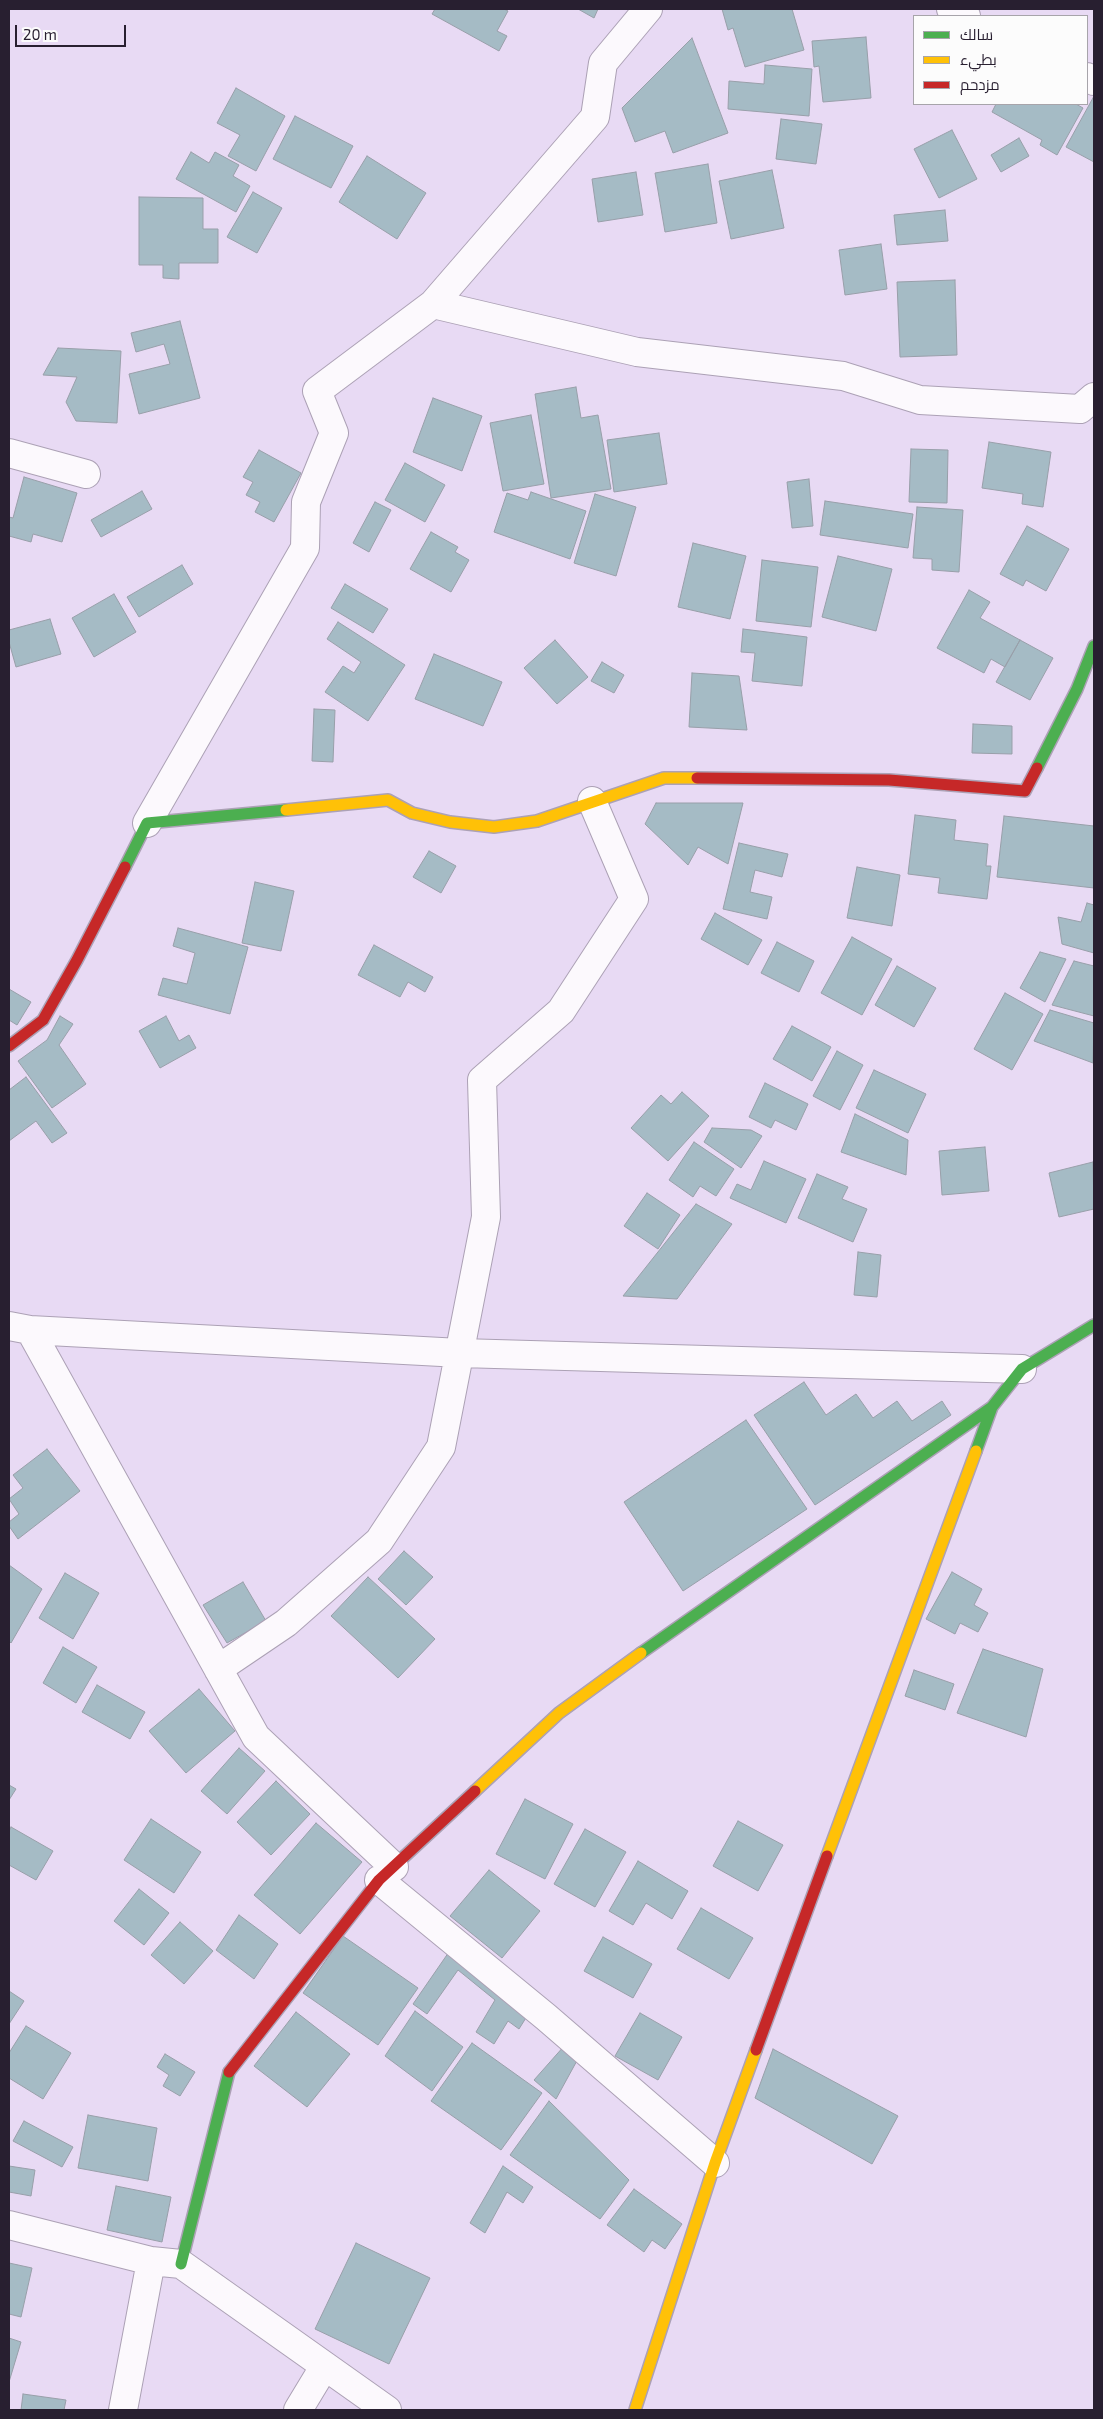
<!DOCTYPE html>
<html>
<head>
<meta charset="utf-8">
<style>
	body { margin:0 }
	#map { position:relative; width:1103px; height:2419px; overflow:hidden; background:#e8daf4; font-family:"Exo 2",Cairo,sans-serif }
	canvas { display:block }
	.frame { position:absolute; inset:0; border:10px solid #281f30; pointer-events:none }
	.legend { position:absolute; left:913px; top:15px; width:175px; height:90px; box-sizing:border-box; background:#fcfcfc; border:1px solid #a7a4aa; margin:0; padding:6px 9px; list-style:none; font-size:15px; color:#281f30 }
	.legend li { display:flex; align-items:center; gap:10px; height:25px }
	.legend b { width:25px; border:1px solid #a7a4aa }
	.scale { position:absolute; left:15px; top:25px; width:111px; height:22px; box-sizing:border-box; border:2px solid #281f30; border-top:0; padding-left:6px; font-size:15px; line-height:18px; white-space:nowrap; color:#281f30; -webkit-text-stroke:4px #fcfcfc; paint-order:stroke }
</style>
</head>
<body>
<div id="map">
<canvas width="1103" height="2419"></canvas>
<div class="frame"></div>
<ul class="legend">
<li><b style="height:6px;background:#4caf50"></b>سالك</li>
<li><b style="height:6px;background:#ffc107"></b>بطيء</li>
<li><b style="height:6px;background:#c62828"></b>مزدحم</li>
</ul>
<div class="scale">20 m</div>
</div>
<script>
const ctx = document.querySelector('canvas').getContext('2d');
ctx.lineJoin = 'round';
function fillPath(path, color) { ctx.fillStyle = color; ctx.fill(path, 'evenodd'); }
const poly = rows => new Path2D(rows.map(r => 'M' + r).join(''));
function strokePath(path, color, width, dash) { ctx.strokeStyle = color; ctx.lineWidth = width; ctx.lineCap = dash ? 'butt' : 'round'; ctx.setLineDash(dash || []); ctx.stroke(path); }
const building = poly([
	[435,9,504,9,508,11,497,31,507,36,499,51,432,14,435,9],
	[578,9,598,9,594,18,578,9],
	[722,9,792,9,804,50,745,67,733,28,728,30,722,9],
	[866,37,871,98,823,102,819,66,814,67,812,41,866,37],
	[692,38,728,133,673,153,665,131,635,142,622,108,692,38],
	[765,65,812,69,809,116,728,109,729,81,764,84,765,65],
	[236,88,285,116,256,171,228,156,240,135,217,123,236,88],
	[1094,96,1094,162,1066,147,1094,96],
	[996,104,1076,104,1083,108,1057,155,1040,145,1042,140,992,112,996,104],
	[295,116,353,146,331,188,273,159,295,116],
	[781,119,822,124,816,164,776,159,781,119],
	[952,130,977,179,939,198,914,149,952,130],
	[1019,138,1029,156,1001,172,991,155,1019,138],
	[191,152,209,163,215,152,239,165,233,176,250,186,236,212,176,179,191,152],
	[367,156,426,193,397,239,339,202,367,156],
	[708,164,717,223,665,232,655,173,708,164],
	[772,170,784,228,731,239,719,181,772,170],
	[636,172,643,215,598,222,592,179,636,172],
	[253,192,282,208,257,253,227,237,253,192],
	[139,197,203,198,203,229,218,229,218,263,179,263,179,279,163,278,163,265,139,265,139,197],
	[945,210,948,241,897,245,894,215,945,210],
	[881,244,887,289,845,295,839,250,881,244],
	[955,280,957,355,900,357,897,282,955,280],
	[180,321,200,398,139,414,129,374,170,364,164,344,136,352,131,333,180,321],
	[58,348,121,351,117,423,76,421,66,402,77,377,43,375,58,348],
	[576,387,581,418,598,415,611,489,551,498,535,394,576,387],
	[433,398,482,416,462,471,413,452,433,398],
	[531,415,544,484,503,491,490,423,531,415],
	[659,433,667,484,614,492,607,440,659,433],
	[989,442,1051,452,1043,507,1022,504,1023,494,982,488,989,442],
	[911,449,948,450,947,503,909,502,911,449],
	[259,450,301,473,274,522,255,512,260,502,246,495,253,482,243,477,259,450],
	[405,463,445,485,425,522,385,500,405,463],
	[24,477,77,493,62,542,33,534,31,542,9,536,9,517,13,518,24,477],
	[809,479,813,526,792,528,787,482,809,479],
	[142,491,152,509,101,537,91,520,142,491],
	[531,492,586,511,570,559,494,532,507,493,528,500,531,492],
	[595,494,636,507,616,576,574,563,595,494],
	[825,501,913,514,908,548,820,535,825,501],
	[375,502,391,510,369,552,353,543,375,502],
	[917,507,963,510,959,572,932,570,932,559,913,558,917,507],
	[1027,526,1069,549,1046,591,1026,580,1023,586,1000,574,1027,526],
	[431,532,458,547,455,552,469,560,451,592,410,569,431,532],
	[693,543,746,556,730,619,678,607,693,543],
	[838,556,892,569,876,631,822,617,838,556],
	[762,560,818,567,811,627,756,621,762,560],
	[182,565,193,584,139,617,127,597,182,565],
	[345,584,388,609,373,633,331,608,345,584],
	[969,590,990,602,980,618,1020,640,1005,667,991,659,984,673,937,648,969,590],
	[114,594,136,632,94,657,72,618,114,594],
	[50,619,61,654,16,667,9,642,9,630,50,619],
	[338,622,405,665,368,721,325,692,343,666,354,673,361,662,327,639,338,622],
	[743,629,807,637,802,686,752,681,755,653,741,652,743,629],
	[555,640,588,677,557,704,524,668,555,640],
	[1020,640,1053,658,1030,700,996,682,1020,640],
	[434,654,502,682,483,726,415,699,434,654],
	[602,662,624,675,614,693,591,681,602,662],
	[692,673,739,676,747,730,689,727,692,673],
	[314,709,335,710,333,762,312,761,314,709],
	[973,724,1012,726,1012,754,972,753,973,724],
	[656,803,743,803,728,864,698,847,688,865,645,824,656,803],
	[915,815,956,820,954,840,988,844,986,866,991,866,987,899,938,893,940,878,908,874,915,815],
	[1004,816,1094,826,1094,888,997,877,1004,816],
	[739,843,788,854,782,877,755,870,750,892,772,897,767,919,723,909,739,843],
	[429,851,456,866,441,893,413,877,429,851],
	[857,867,900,875,892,926,847,918,857,867],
	[255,882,294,891,281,951,242,943,255,882],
	[1087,903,1094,905,1094,953,1062,944,1058,917,1081,922,1087,903],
	[715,913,762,940,748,965,701,939,715,913],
	[178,928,248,947,230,1014,158,995,163,978,187,984,195,953,173,946,178,928],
	[852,937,892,959,862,1015,821,993,852,937],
	[777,942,814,961,799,992,761,973,777,942],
	[374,945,433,977,425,992,408,982,400,997,358,975,374,945],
	[1040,952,1066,959,1045,1002,1020,988,1040,952],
	[1074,961,1094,966,1094,1016,1052,1005,1074,961],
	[897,966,936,988,914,1027,875,1005,897,966],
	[9,989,31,1002,17,1025,9,1020,9,989],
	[1005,993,1043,1014,1012,1070,974,1049,1005,993],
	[1050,1010,1094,1023,1093,1063,1034,1041,1050,1010],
	[60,1016,73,1024,59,1045,86,1084,52,1108,18,1061,47,1040,60,1016],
	[166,1016,179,1041,189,1035,196,1048,160,1068,139,1031,166,1016],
	[792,1026,831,1047,812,1081,773,1059,792,1026],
	[837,1051,863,1065,840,1110,813,1096,837,1051],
	[874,1070,926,1094,908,1133,856,1108,874,1070],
	[26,1077,67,1133,52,1143,36,1121,9,1141,9,1090,26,1077],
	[765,1083,808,1104,796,1130,775,1120,771,1128,749,1117,765,1083],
	[682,1092,709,1116,668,1161,631,1128,661,1095,671,1104,682,1092],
	[855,1114,908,1140,906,1175,841,1152,855,1114],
	[712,1128,751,1130,762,1136,741,1168,704,1142,712,1128],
	[694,1142,734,1169,716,1196,700,1186,693,1197,669,1180,694,1142],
	[985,1147,989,1191,942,1195,939,1151,985,1147],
	[764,1161,806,1179,786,1223,730,1198,737,1184,751,1190,764,1161],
	[1093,1162,1094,1209,1059,1217,1049,1173,1093,1162],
	[817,1174,848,1187,842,1199,867,1209,853,1242,798,1218,817,1174],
	[647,1193,680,1215,658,1249,624,1226,647,1193],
	[696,1204,732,1224,677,1299,623,1296,696,1204],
	[858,1252,881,1255,877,1297,854,1295,858,1252],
	[804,1382,826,1415,856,1394,873,1418,897,1401,912,1421,942,1401,951,1415,815,1505,754,1415,804,1382],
	[746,1420,807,1509,683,1591,624,1502,746,1420],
	[47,1449,80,1491,18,1539,9,1526,9,1522,19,1514,9,1499,23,1488,13,1475,47,1449],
	[404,1551,433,1577,406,1605,378,1579,404,1551],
	[9,1565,42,1589,11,1643,9,1641,9,1565],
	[952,1572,982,1589,974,1605,988,1613,978,1632,960,1623,955,1634,926,1619,952,1572],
	[65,1573,99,1593,73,1639,39,1618,65,1573],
	[368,1577,435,1639,398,1678,331,1616,368,1577],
	[243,1582,266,1621,227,1643,203,1605,243,1582],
	[63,1647,97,1667,76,1703,43,1683,63,1647],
	[983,1649,1043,1669,1026,1737,957,1713,983,1649],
	[914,1670,954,1684,945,1710,905,1696,914,1670],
	[97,1685,145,1712,130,1739,82,1712,97,1685],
	[199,1689,235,1731,186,1773,149,1731,199,1689],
	[239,1748,265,1771,227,1814,201,1791,239,1748],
	[276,1781,310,1814,271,1855,237,1822,276,1781],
	[9,1785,16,1789,9,1800,9,1785],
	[525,1799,573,1824,545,1879,496,1854,525,1799],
	[151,1819,201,1852,174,1893,124,1860,151,1819],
	[738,1821,783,1845,758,1891,713,1866,738,1821],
	[316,1823,362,1862,300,1934,254,1895,316,1823],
	[11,1827,53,1851,36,1880,9,1865,9,1831,11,1827],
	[585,1829,626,1852,595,1907,554,1884,585,1829],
	[638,1861,688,1891,672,1919,646,1903,633,1925,609,1911,638,1861],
	[489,1870,540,1911,502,1958,450,1916,489,1870],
	[139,1889,169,1913,144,1945,114,1921,139,1889],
	[701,1908,753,1938,729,1979,677,1949,701,1908],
	[239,1915,278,1944,254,1979,216,1950,239,1915],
	[180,1922,213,1951,184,1984,151,1955,180,1922],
	[343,1936,418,1988,378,2045,303,1993,343,1936],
	[603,1937,652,1964,633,1998,584,1971,603,1937],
	[451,1949,529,2013,519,2029,508,2021,494,2044,476,2032,495,2000,458,1970,427,2014,413,2004,451,1949],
	[9,1991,24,2001,9,2024,9,1991],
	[415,2011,463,2047,432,2091,385,2056,415,2011],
	[296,2012,350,2054,307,2107,254,2066,296,2012],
	[640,2013,682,2037,658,2080,615,2056,640,2013],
	[26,2026,71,2053,43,2099,9,2078,9,2053,26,2026],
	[472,2043,542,2093,501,2150,431,2101,472,2043],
	[565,2045,579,2057,556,2099,534,2080,565,2045],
	[773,2049,898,2116,872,2164,755,2098,773,2049],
	[165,2054,195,2072,180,2096,163,2086,169,2075,157,2067,165,2054],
	[549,2101,629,2180,600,2219,510,2155,549,2101],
	[88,2115,157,2128,148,2181,78,2168,88,2115],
	[24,2121,73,2147,62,2167,13,2141,24,2121],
	[9,2166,35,2170,31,2196,9,2192,9,2166],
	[503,2166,533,2187,523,2203,507,2192,485,2233,470,2223,503,2166],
	[116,2186,171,2197,162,2242,107,2230,116,2186],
	[634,2189,682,2224,665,2249,652,2240,644,2252,607,2225,634,2189],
	[356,2243,430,2278,389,2364,315,2329,356,2243],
	[9,2263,32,2268,21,2317,9,2314,9,2263],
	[9,2338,21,2342,9,2382,9,2338],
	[23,2394,66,2400,64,2410,21,2410,23,2394]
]);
fillPath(building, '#a5bbc5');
strokePath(building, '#989fa9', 1);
const street = poly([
	[951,9,966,16],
	[1087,77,1094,81],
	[433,304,637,352,843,376,920,400,1080,409,1094,397],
	[9,453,86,474],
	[147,823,305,548,306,502,334,433,317,391,433,304,595,117,603,63,648,9],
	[9,1326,30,1330,460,1353,1022,1369],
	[30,1330,256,1737,394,1867],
	[218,1669,286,1623,379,1541,441,1447,486,1217,482,1080,561,1011,634,899,592,801],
	[379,1880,546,2017,715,2163],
	[9,2225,151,2261,181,2264,387,2410],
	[123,2410,151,2261],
	[298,2410,324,2367]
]);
const fast = poly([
	[1037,768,1077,689,1094,646],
	[125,867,147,823,286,810],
	[976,1451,992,1407,1022,1369,1094,1325],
	[641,1653,992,1407],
	[181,2264,229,2072]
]);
const slow = poly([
	[286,810,388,800,412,813,450,822,494,827,537,821,664,778,697,778],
	[475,1791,559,1713,641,1653],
	[827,1856,976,1451],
	[635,2410,715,2163,756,2050]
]);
const jam = poly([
	[697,778,889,780,1025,791,1037,768],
	[9,1046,43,1020,77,960,125,867],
	[756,2050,827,1856],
	[229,2072,379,1880,475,1791]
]);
strokePath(street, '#aca1b5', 30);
strokePath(fast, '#aca1b5', 14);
strokePath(slow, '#aca1b5', 14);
strokePath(jam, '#aca1b5', 14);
strokePath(street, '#fcf9fd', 28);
strokePath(fast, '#4caf50', 11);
strokePath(slow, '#ffc107', 11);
strokePath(jam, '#c62828', 11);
</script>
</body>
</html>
